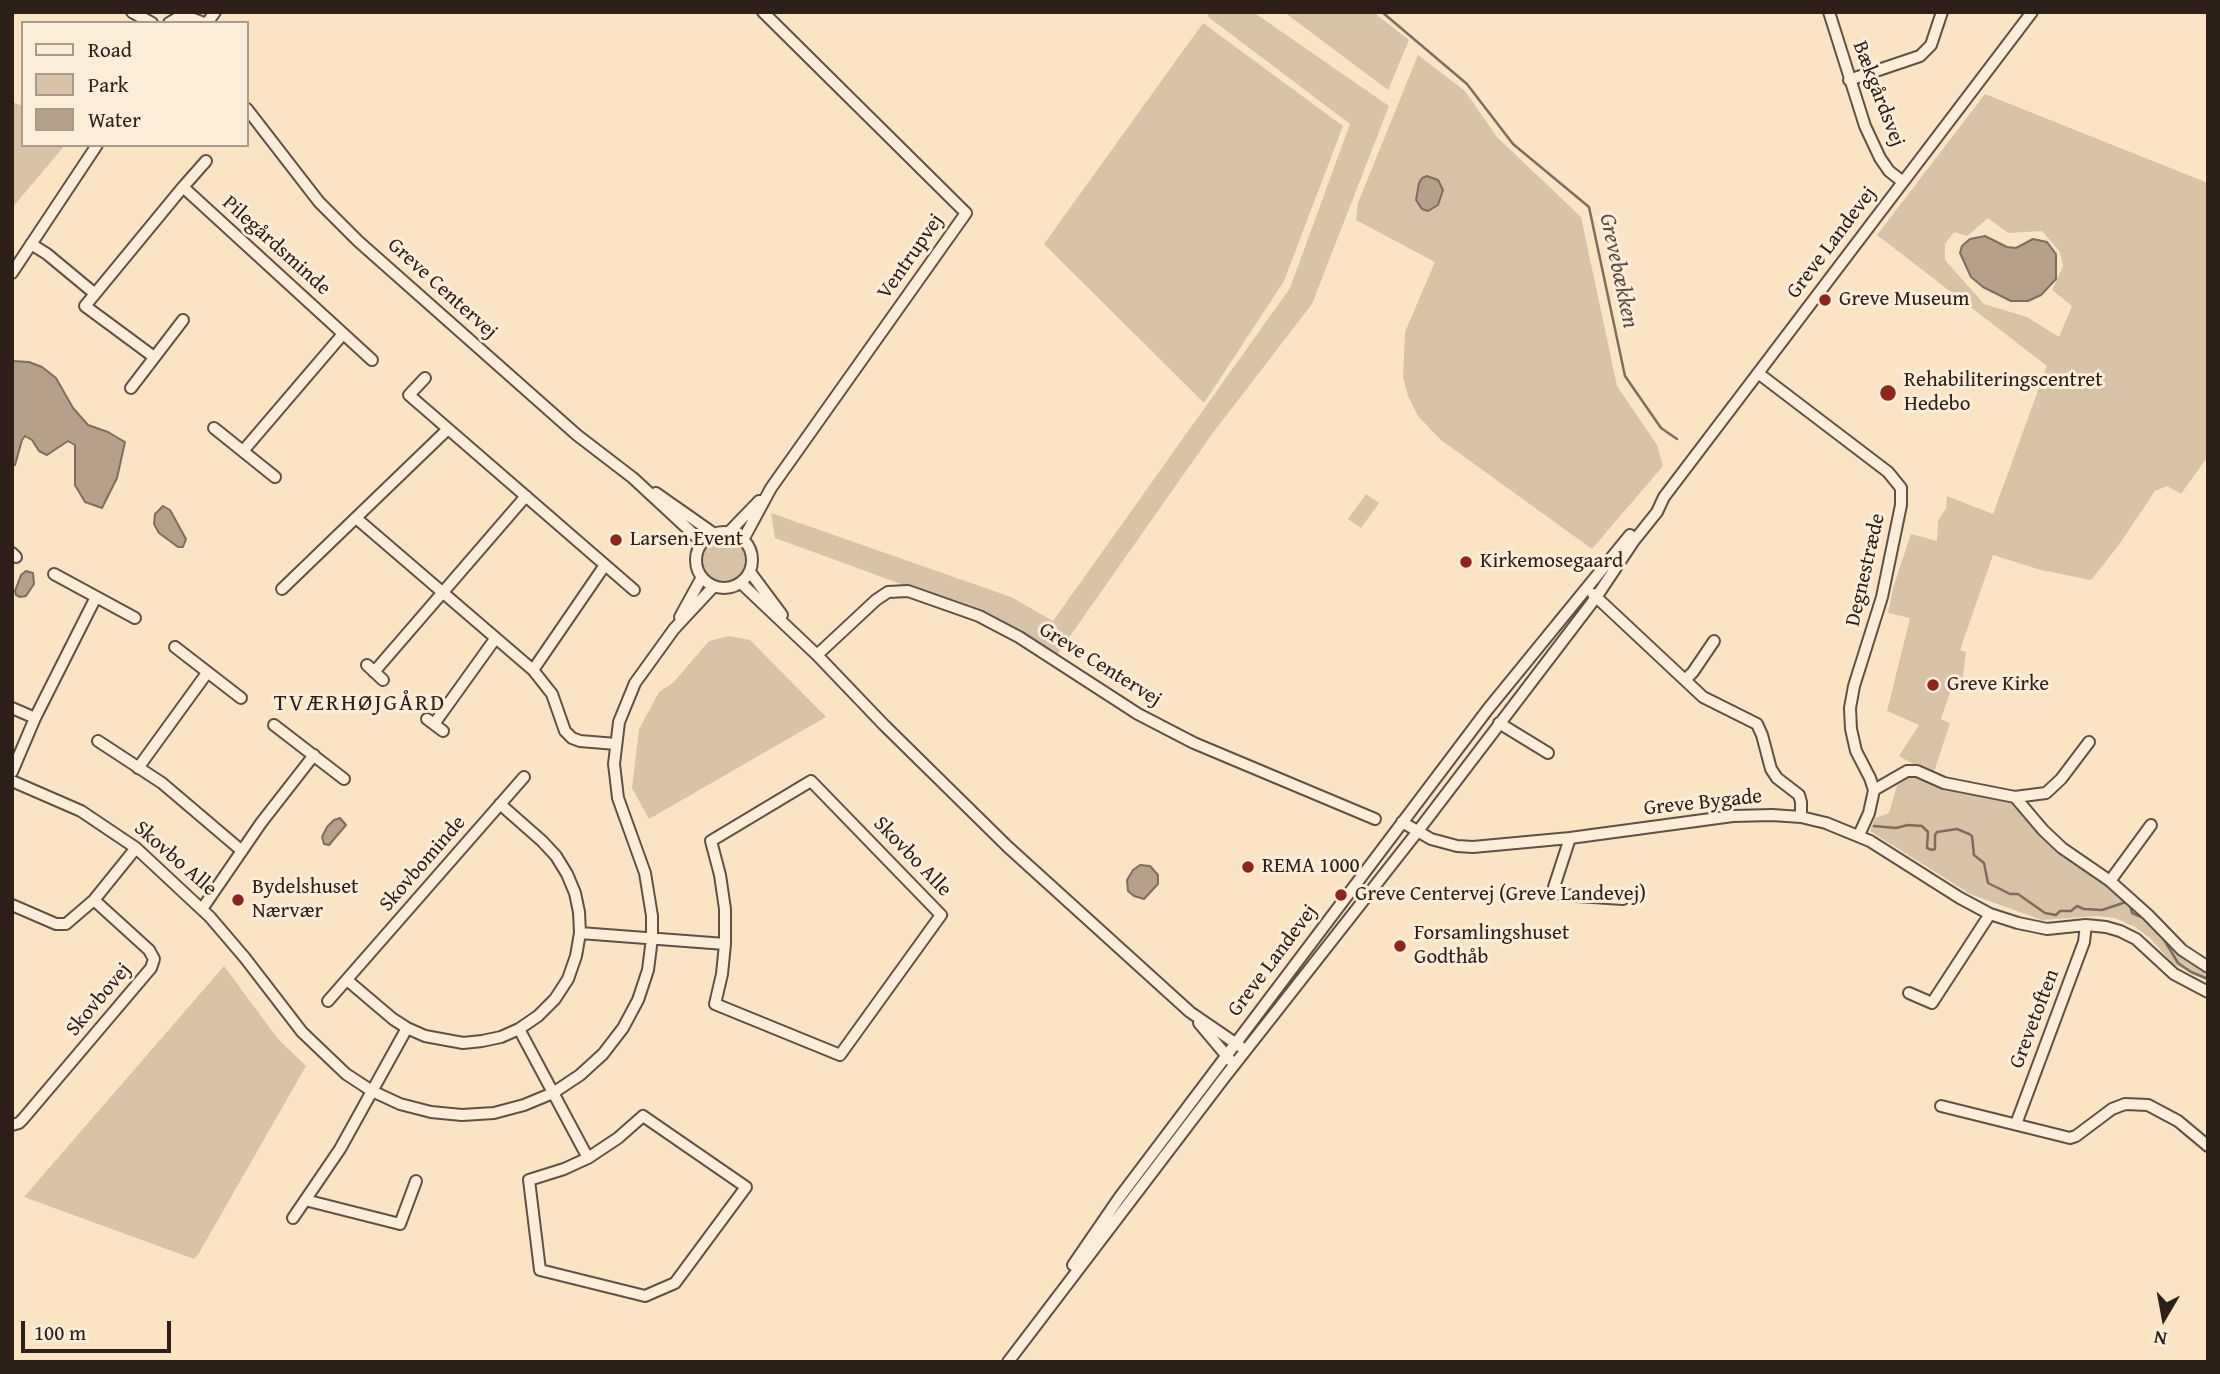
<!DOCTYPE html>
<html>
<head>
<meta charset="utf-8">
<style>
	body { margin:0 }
	#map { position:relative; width:2220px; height:1374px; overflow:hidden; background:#fbe4c4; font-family:"Gentium Book Plus",serif }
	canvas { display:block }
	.frame { position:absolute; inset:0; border:14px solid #2d2019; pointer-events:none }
	.legend { position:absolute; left:21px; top:21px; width:228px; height:126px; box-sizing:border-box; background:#fcedd9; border:2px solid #a99b8c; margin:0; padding:9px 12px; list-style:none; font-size:21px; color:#2d2019 }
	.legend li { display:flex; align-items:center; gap:14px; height:35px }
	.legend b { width:35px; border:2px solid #a99b8c }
	.north { position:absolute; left:2129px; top:1283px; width:70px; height:70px; -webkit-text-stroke:5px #fcedd9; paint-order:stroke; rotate:190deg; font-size:19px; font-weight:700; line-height:28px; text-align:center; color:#2d2019 }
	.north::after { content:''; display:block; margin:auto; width:24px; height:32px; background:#2d2019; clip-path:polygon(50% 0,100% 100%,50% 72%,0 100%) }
	.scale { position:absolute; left:21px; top:1321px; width:150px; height:32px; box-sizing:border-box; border:4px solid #2d2019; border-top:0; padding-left:9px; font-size:21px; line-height:24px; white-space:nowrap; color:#2d2019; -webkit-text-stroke:5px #fcedd9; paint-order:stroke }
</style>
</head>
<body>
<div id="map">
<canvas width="2220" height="1374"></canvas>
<div class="frame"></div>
<ul class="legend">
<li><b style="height:9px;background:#fcedd9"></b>Road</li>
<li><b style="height:19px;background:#d8c3a7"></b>Park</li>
<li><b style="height:19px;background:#b5a18a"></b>Water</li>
</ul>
<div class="north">N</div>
<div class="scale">100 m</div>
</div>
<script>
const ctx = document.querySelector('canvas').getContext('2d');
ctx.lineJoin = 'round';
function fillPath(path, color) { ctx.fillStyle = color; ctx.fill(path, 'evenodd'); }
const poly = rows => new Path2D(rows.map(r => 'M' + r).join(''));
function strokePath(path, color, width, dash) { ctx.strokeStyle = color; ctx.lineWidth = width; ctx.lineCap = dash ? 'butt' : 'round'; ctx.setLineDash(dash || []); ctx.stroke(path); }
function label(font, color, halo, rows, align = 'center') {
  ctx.font = font + ' "Gentium Book Plus",serif'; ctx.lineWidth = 6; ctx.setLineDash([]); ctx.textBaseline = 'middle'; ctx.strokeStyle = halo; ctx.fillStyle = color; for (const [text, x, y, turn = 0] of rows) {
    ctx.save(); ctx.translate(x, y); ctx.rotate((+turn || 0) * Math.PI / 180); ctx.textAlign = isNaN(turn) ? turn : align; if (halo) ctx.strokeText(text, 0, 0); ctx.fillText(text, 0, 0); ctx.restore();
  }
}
fillPath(poly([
	[1209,12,1253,12,1389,106,1312,304,1212,434,1056,656,989,616,775,538,771,513,1011,597,1053,621,1290,288,1350,124,1207,16],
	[1284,12,1373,12,1409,40,1388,90],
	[1203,23,1343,126,1284,281,1204,403,1044,244],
	[1418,55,1465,91,1497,137,1581,217,1617,386,1657,445,1663,466,1592,549,1441,440,1418,416,1408,396,1403,377,1405,332,1435,262,1356,220,1358,203],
	[1985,94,2208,183,2208,456,2181,494,2167,486,2155,491,2118,546,2091,580,2041,570,1993,555,1960,650,1966,652,1962,682,1954,681,1941,719,1950,723,1933,775,1899,756,1919,725,1887,711,1910,618,1888,613,1893,588,1911,534,1937,541,1938,521,1946,508,1947,496,1993,514,2047,366,1877,235],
	[1988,218,2008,233,2042,231,2060,252,2063,266,2052,290,2072,306,2059,337,2027,317,1984,304,1945,260,1945,244,1954,232,1967,236],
	[12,102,23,106,23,145,65,145,12,208],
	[1366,494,1379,503,1361,528,1348,519],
	'698 559a26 26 0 1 1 52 0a26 26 0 1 1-52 0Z',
	[729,636,750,640,826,717,649,819,632,788,639,729,659,692,673,683,709,641],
	[1908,774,1918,776,1948,790,2013,800,2065,854,2133,907,2191,964,2208,972,2208,981,2173,964,2150,938,2135,927,2115,918,2096,916,2042,920,1970,894,1870,831,1875,818,1889,813,1899,779],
	[224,966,278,1039,306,1066,199,1253,194,1259,24,1197]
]), '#d8c3a7');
const water = poly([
	[1427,176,1438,180,1443,190,1438,205,1428,211,1422,209,1416,200,1419,183,1422,178,1427,176],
	[1985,236,2007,247,2016,248,2033,239,2047,242,2056,254,2056,279,2041,295,2028,301,2011,301,1983,287,1971,277,1960,253,1962,246,1970,239,1985,236],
	[12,361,29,362,42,367,56,378,73,408,88,425,108,432,125,442,117,478,102,508,85,502,75,485,75,445,68,441,47,455,39,451,32,440,25,436,22,440,15,465,12,464,12,361],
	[163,506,170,510,186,539,183,547,178,547,159,533,154,524,155,514,163,506],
	[26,571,33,573,34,584,26,596,20,597,16,595,15,591,21,575,26,571],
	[340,818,346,825,329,845,324,844,322,837,327,827,334,820,340,818],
	[1140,865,1150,866,1158,875,1158,884,1144,899,1134,896,1128,891,1127,880,1133,870,1140,865]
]);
fillPath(water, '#b5a18a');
strokePath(water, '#7f6d5d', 2);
strokePath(poly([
	[1382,12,1467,84,1513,144,1589,207,1625,376,1661,428,1677,439],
	[1874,826,1896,828,1908,825,1922,826,1928,832,1927,848,1932,850,1935,849,1935,835,1937,832,1957,829,1969,834,1972,836,1974,855,1984,863,1988,883,2010,894,2018,894,2045,913,2056,915,2060,911,2071,911,2077,906,2084,909,2102,910,2126,902,2130,905,2132,913,2144,918],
	[2163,938,2178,963,2191,972,2208,979]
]), '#7f6d5d', 2.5);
const minor = poly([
	[132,12,152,23],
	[1829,12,1865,126,1880,158,1889,171,1903,182],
	[169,23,179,17,188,17,204,23],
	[207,23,215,12],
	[1849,80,1920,56,1931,45,1942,12],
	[247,109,319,202,358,241,577,435,633,478,702,542],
	[183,187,206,161],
	[31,244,47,254,94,293],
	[12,273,97,145],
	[154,357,85,306,183,187,372,360],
	[1758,373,1888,472,1901,488,1901,505,1882,597,1854,686,1850,708,1851,729,1856,751,1870,778,1874,790,1869,813,1859,835],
	[425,378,409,395,634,590],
	[131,388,183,320],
	[214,428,275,477],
	[243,451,343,334],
	[656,493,713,533],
	[356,518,533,670,552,694,565,731,572,738,580,741,616,744],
	[730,531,759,501],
	'696 560a28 28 0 1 1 56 0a28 28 0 1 1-56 0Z',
	[744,538,771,488,966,213,763,12],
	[12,553,16,557],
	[750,572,782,615],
	[54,574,135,618],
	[741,583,817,655,884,725,1008,847,1190,1012,1241,1047],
	[282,589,448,429],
	[1593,594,1703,697,1757,724,1762,735,1771,769,1777,778,1799,795,1801,802,1801,817],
	[680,617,702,577],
	[175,647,241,698],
	[817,655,876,600,888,592,908,591,979,616,1019,637,1138,714,1194,743,1375,819],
	[367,665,383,680],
	[533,670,605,565],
	[374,672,526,496],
	[1686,679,1693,672,1714,641],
	[12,708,35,718],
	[427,719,443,731],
	[1499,723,1548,753],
	[434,724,495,639],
	[274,725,344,779],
	[98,741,162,783,242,851],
	[138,768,207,673],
	[12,772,35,718,96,597],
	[12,781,81,811,136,848,210,917,245,958,302,1032,346,1074,372,1091,400,1104,431,1112,462,1115,494,1113,524,1105,553,1093,580,1075,603,1054,623,1028,638,1000,648,970,652,938,652,916,645,873,618,798,614,764,619,722,635,683,674,629,714,586],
	[811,781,941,915,840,1055,715,1004,722,974,725,944,725,909,720,875,711,841,811,781],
	[1874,790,1907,771,1917,771,1944,783,2015,797,2046,793,2061,779,2089,742],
	[2015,797,2043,830,2062,848,2110,881,2148,915,2182,950,2208,967],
	[1402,822,1431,839,1457,846,1473,847,1570,838,1733,816,1772,815,1801,817,1826,823,1870,841,1960,898,1990,914,2018,923,2047,929,2086,925,2106,927,2120,931,2136,939,2174,974,2208,992],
	[1570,838,1554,887,1562,895,1623,899],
	[2110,881,2151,825],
	[12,905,56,924,66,924,94,900,136,848],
	[202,909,261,823,314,755],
	[580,933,725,944],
	[347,980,393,1019,407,1028,425,1036,463,1043,482,1041,501,1037,519,1029,538,1016,555,999,568,979,576,956,580,933,579,912,575,893,567,874,556,856,542,841,500,804],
	[1909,993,1932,1003,1990,914],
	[328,1001,524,777],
	[1199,1023,1231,1061],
	[519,1029,588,1158,564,1169,529,1180,540,1270,645,1296,675,1283,746,1187,643,1116,618,1138,588,1158],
	[1941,1106,2070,1138,2076,1136,2112,1109,2125,1104,2148,1105,2178,1121,2208,1146],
	[2016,1124,2084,942,2086,925],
	[12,1125,19,1123,23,1119,151,968,154,959,149,950,94,900],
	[305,1200,400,1224,416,1181],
	[293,1218,340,1149,407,1028],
	[1073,1265,1119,1198,1488,709,1630,535],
	[1008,1362,1224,1078,1418,831,1597,596,1633,542,1657,512,1664,497,2032,12]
]);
strokePath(minor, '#605144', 14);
strokePath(minor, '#fcedd9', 10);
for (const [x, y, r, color] of [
	[1825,300,7,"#8f2418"],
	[1888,393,9,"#8f2418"],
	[616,540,7,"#8f2418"],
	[1466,562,7,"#8f2418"],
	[1933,685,7,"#8f2418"],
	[1248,867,7,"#8f2418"],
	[1341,895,7,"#8f2418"],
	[238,900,7,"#8f2418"],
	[1400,946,7,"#8f2418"]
]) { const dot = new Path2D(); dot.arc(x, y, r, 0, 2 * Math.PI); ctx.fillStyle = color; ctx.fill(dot); strokePath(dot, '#fcedd9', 2.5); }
label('21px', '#2d2019', '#fcedd9', [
	["Bækgårdsvej",1878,94,69],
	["Greve Landevej",1832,243,-53],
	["Pilegårdsminde",276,246,42],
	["Ventrupvej",911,257,-55],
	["Greve Centervej",442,289,42],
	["Degnestræde",1866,570,-77],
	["Greve Centervej",1100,665,32],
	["Greve Bygade",1703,803,-6],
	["Skovbo Alle",912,857,46],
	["Skovbo Alle",175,859,41],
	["Skovbominde",423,864,-49],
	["Greve Landevej",1273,961,-53],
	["Skovbovej",99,1000,-50],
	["Grevetoften",2035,1019,-69]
]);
label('21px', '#2d2019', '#fcedd9', [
	["Greve Museum",1839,300],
	["Rehabiliteringscentret",1904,381],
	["Hedebo",1904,405],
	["Larsen Event",630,540],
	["Kirkemosegaard",1480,562],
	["Greve Kirke",1947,685],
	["REMA 1000",1262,867],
	["Bydelshuset",252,888],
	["Nærvær",252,912],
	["Greve Centervej (Greve Landevej)",1355,895],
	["Forsamlingshuset",1414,934],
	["Godthåb",1414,958]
], 'left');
label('italic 23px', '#5d4d41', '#fcedd9', [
	["Grevebækken",1618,271,78]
]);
ctx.letterSpacing = '2px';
label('23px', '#2d2019', '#fcedd9', [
	["TVÆRHØJGÅRD",360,704]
]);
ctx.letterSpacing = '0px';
</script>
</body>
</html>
